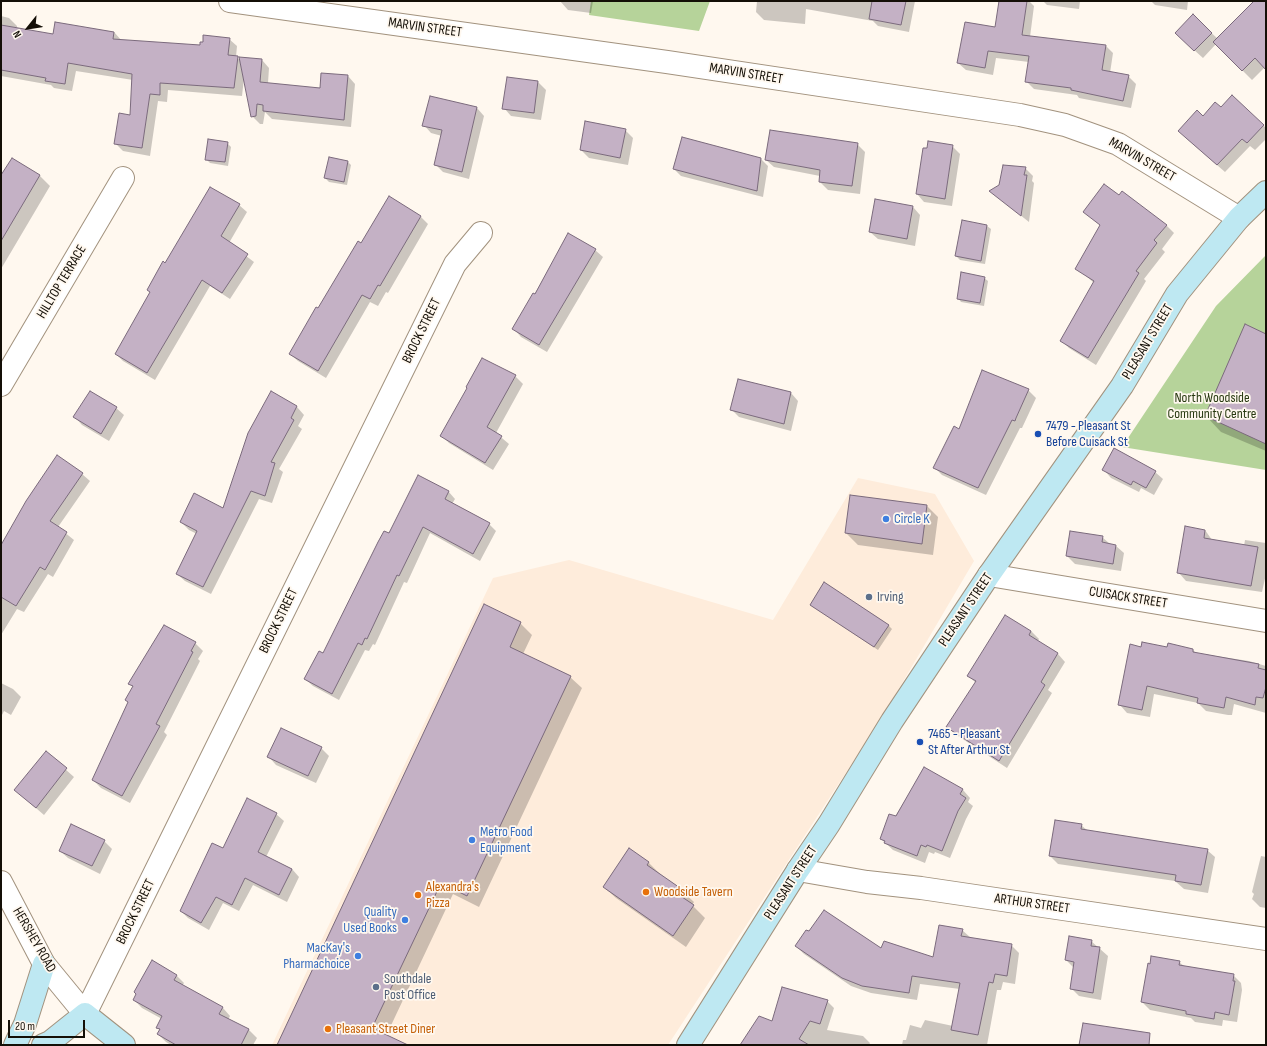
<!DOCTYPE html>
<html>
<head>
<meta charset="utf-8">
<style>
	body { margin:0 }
	#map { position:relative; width:1267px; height:1046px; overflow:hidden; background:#fff8ef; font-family:"Sofia Sans Condensed",sans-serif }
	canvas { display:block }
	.frame { position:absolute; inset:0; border:2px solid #140f07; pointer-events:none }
	.north { position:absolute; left:8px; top:8px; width:40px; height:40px; -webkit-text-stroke:3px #fff8ef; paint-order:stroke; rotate:240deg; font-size:11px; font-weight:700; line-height:16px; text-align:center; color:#140f07 }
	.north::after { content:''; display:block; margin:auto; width:14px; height:18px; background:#140f07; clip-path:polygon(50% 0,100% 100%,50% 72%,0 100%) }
	.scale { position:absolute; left:8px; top:1020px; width:77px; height:18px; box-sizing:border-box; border:2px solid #140f07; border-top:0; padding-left:5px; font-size:12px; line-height:14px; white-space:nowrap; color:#140f07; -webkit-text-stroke:3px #fff8ef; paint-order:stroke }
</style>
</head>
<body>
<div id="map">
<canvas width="1267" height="1046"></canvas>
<div class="frame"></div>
<div class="north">N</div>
<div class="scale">20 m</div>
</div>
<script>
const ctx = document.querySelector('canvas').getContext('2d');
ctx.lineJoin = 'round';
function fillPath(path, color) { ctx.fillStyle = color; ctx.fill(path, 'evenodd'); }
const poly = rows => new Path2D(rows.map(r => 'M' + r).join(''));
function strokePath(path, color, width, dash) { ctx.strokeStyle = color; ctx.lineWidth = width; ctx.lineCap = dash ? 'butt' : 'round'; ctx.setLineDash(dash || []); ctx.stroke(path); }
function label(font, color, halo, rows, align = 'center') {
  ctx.font = font + ' "Sofia Sans Condensed",sans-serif'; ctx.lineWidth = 3.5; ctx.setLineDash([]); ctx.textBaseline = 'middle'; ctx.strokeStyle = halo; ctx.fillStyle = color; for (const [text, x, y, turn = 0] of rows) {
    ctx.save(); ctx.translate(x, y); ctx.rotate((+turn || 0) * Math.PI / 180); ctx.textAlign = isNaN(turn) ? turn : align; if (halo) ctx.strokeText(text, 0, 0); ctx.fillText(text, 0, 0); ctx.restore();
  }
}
fillPath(poly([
	[858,478,935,494,974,561,881,719,668,1045,272,1045,493,578,569,560,773,620]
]), '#feecdb');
fillPath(poly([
	[591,1,710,1,699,31,589,15],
	[1266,255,1266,470,1122,447,1216,306]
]), '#b6d39a');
fillPath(poly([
	[560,1,593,1,591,13,568,10],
	[757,1,915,1,909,32,878,26,873,21,806,9,805,24,764,20,756,12],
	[1000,1,1029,1,1034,6,1030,37,1106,46,1113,53,1110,73,1128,76,1136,84,1131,108,1079,98,1077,95,1034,89,1026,81,1029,62,996,58,993,75,966,70,958,63,996,28],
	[1043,1,1080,1,1079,9,1047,5],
	[1151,1,1188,1,1187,10,1155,5],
	[1256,1,1266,1,1266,66,1252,80,1216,44,1203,58,1184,41,1193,16,1218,39],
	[1,16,9,18,17,26,17,29,54,35,56,23,114,32,122,41,201,46,229,39,237,46,236,57,241,61,262,60,269,68,268,83,321,89,348,76,355,84,351,127,272,119,265,112,263,124,260,124,252,116,244,78,242,96,168,90,167,102,158,101,150,156,123,151,115,143,131,116,133,80,76,71,72,91,54,88,51,85,1,76],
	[508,78,538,82,546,90,541,120,511,116,504,108],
	[1232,96,1266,128,1266,139,1255,150,1250,146,1225,172,1187,139,1203,117,1221,109],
	[477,108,484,116,469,179,443,172,435,164,442,136,431,133,424,125],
	[625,130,633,138,628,165,589,158,581,150],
	[227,143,231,147,228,166,210,163,206,159],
	[857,144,865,152,860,194,828,190,820,182,820,176,774,167,766,160],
	[952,146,960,154,952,206,924,202,917,194],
	[12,159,40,176,50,186,1,269,1,177],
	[761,159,768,166,763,197,681,176,674,169],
	[348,162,351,165,347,185,329,182,325,178],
	[1025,168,1033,176,1032,181,1034,183,1029,222,991,192],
	[1119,196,1166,225,1174,233,1162,249,1165,252,1144,279,1146,281,1096,365,1069,348,1061,340,1094,283,1077,268,1101,226,1084,212],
	[239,205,247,212,229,243,254,262,230,299,210,286,155,380,123,361,116,354,166,264],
	[913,207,920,215,915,246,878,239,870,232],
	[421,217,428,224,388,293,386,292,378,306,370,302,326,378,298,361,290,354,362,244],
	[963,221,987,226,991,229,985,264,960,260,956,256],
	[569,235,595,250,603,257,547,352,521,337,514,329],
	[984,278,988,281,984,306,961,302,958,298],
	[1266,335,1266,451,1221,432,1206,416],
	[515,376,523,384,496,433,509,444,493,470,449,443,441,435],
	[1028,390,1036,398,1022,428,1020,428,986,495,942,475,934,467,959,430],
	[271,393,297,407,304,415,298,426,302,429,279,469,283,472,272,503,259,499,211,594,185,581,177,574,197,534,189,530,181,522,224,509],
	[791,393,798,401,791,431,739,417,731,409],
	[116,408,124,415,109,441,82,425,75,417],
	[1104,470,1155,472,1163,479,1154,495,1141,488,1139,492,1111,478],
	[82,474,90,481,58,527,74,540,53,577,48,574,24,612,17,609,1,635,1,550],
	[448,491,455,499,452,504,489,524,496,531,480,561,430,533,407,583,404,582,375,645,373,644,369,651,365,650,339,700,313,686,305,679,323,654,389,534],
	[927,506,938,517,933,555,858,545,846,533],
	[1205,530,1212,540,1244,546,1245,540,1266,543,1266,574,1262,592,1186,581,1179,573],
	[1102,537,1110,544,1116,546,1124,553,1121,571,1075,564,1067,556],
	[811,605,888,625,892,629,878,650],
	[520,623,532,635,523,654,570,677,582,688,479,907,453,894,386,1036,401,1045,280,1045],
	[1031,631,1039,639,1037,642,1058,654,1065,662,1048,690,1052,693,1007,768,955,734,947,727,976,683,968,676],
	[195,643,203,651,198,659,200,661,164,732,167,735,130,803,101,788,93,780,129,702,134,688,130,683],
	[1142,648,1193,650,1196,653,1249,661,1266,666,1266,713,1234,704,1232,715,1228,715,1206,711,1198,703,1154,694,1150,717,1127,713,1120,705],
	[1,683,13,689,21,697,11,715,4,711,1,717],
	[321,748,329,756,316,783,276,765,269,757],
	[46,752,74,777,44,815,15,790],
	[925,768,963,790,970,798,968,802,973,806,966,819,950,858,935,852,934,854,929,852,925,863,893,850,881,839],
	[276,814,284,821,266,857,292,869,299,877,287,902,253,885,239,911,223,903,209,930,188,918,181,911,223,849],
	[1081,825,1088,831,1207,850,1215,857,1208,893,1184,889,1175,881,1058,864,1050,856],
	[104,841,112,849,100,874,68,858,60,851],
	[1261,856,1266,857,1266,908,1260,907,1252,899,1254,894,1252,892],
	[649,863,660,874,682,891,694,902,692,905,705,918,686,947,616,898,604,887],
	[962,930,971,938,1011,945,1019,953,1015,984,1003,982,1001,990,997,990,987,1045,902,1045,903,1040,906,1040,910,1025,921,1028,925,1020,953,1026,960,989,920,984,917,1000,871,993,851,986,804,954,796,946,882,949,934,958],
	[1091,941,1108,956,1101,1000,1079,996,1071,988,1074,968,1066,960],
	[1179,962,1184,966,1233,975,1241,983,1242,990,1237,1022,1223,1020,1222,1026,1195,1022,1191,1018,1150,1010,1142,1002],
	[176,975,184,983,182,986,223,1008,230,1016,228,1020,249,1030,257,1038,253,1045,171,1045,166,1042,158,1034,160,1030,157,1027,162,1019,142,1008,134,1000],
	[827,1001,834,1008,827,1030,863,1036,870,1043,869,1045,751,1045,772,1023]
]), '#0003');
const building = poly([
	[872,1,906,1,901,25,869,19,872,1],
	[999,1,1027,1,1022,35,1106,45,1102,70,1129,75,1123,101,1071,90,1071,88,1025,82,1029,56,988,51,985,68,957,63,965,22,995,27,999,1],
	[1254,1,1266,1,1266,70,1255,58,1242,71,1213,42,1254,1],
	[1193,14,1212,33,1194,51,1175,33,1193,14],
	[55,22,114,32,113,39,200,45,200,42,203,42,203,35,230,38,228,55,238,56,234,88,160,83,160,95,150,94,142,148,114,144,119,113,130,115,132,74,68,63,65,84,45,81,46,78,1,70,1,25,53,34,55,22],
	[239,57,262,59,260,82,320,88,321,73,348,75,344,120,263,111,263,105,257,104,256,116,251,117,239,57],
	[507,77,538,81,534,113,502,109,507,77],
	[1232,95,1264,125,1247,143,1242,139,1217,165,1178,131,1197,110,1203,116,1215,102,1221,107,1232,95],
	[430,96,477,107,462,172,434,165,442,130,422,126,430,96],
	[585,121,626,129,620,158,580,150,585,121],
	[770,130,858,143,852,186,819,182,820,170,765,160,770,130],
	[682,137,761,158,757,191,673,169,682,137],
	[208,139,228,142,225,162,205,160,208,139],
	[928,141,953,145,945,199,916,194,923,148,927,148,928,141],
	[329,157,348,161,344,182,324,178,329,157],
	[12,158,40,175,1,241,1,175,12,158],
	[1003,165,1026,167,1024,175,1027,175,1021,216,989,191,999,185,1003,165],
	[1104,184,1119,195,1122,191,1167,225,1154,240,1157,243,1136,271,1139,273,1088,358,1060,341,1094,281,1075,269,1100,225,1083,212,1104,184],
	[210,187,240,204,221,236,248,254,222,293,202,280,147,373,115,354,150,292,147,290,163,261,165,263,210,187],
	[389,196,421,216,380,286,378,285,370,299,362,295,318,371,289,354,316,307,318,308,358,241,361,243,389,196],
	[875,199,913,206,907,239,869,232,875,199],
	[962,220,987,225,981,261,955,256,962,220],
	[568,233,596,249,539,345,512,329,533,293,535,294,568,233],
	[961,272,985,277,980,303,957,299,961,272],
	[1245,324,1266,334,1266,444,1205,416,1245,324],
	[482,358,516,375,487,427,502,436,485,463,440,436,467,388,466,387,482,358],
	[982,370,1029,389,1016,418,1015,421,1012,420,978,488,933,468,954,426,959,429,982,370],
	[738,379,791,392,784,424,730,410,738,379],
	[90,391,117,407,101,434,73,417,90,391],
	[271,391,297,406,291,418,294,420,271,462,275,463,265,496,251,491,203,587,176,574,197,531,180,522,194,493,223,508,248,433,271,391],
	[1114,448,1156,471,1146,488,1133,481,1131,485,1102,470,1114,448],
	[57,455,83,473,50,521,67,532,45,570,40,567,16,606,1,597,1,545,26,501,57,455],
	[418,475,449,491,445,499,490,523,473,554,423,527,399,576,397,575,367,639,365,638,362,645,358,643,332,694,304,679,319,651,323,653,378,542,384,531,389,533,418,475],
	[850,495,927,505,922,544,845,533,850,495],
	[1185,526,1205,530,1204,538,1258,547,1251,586,1177,573,1185,526],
	[1070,531,1103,536,1102,542,1116,545,1113,564,1066,556,1070,531],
	[824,582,889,625,874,647,810,605,824,582],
	[484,604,521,622,510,647,571,676,467,896,441,883,372,1028,408,1045,277,1045,484,604],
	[1005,615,1031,631,1029,635,1058,653,1041,682,1045,685,999,761,946,727,976,681,967,676,1005,615],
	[164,625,196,642,191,651,193,652,156,724,160,726,122,796,92,780,128,702,125,700,133,686,128,684,164,625],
	[1142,642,1167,647,1168,643,1193,649,1193,652,1259,664,1258,668,1266,670,1266,687,1263,698,1256,697,1255,705,1226,697,1224,708,1219,707,1197,703,1198,698,1147,686,1142,710,1118,705,1130,644,1141,647,1142,642],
	[281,728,322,747,308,776,267,757,281,728],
	[46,751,67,768,36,808,14,790,46,751],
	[924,767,963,789,960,794,966,798,958,811,942,851,927,845,926,847,921,845,917,856,884,843,885,841,880,839,889,814,896,816,924,767],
	[247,798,277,813,258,852,292,869,279,895,245,878,232,905,216,897,201,923,180,911,212,843,223,848,247,798],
	[1055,820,1082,824,1081,829,1208,849,1201,885,1175,881,1176,875,1049,856,1055,820],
	[71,824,105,840,92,866,59,851,71,824],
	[629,848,649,862,647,865,683,890,679,895,694,905,673,936,603,887,629,848],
	[824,910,881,948,884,941,933,957,939,925,963,929,961,936,1012,944,1007,976,995,974,993,983,989,982,978,1035,951,1030,960,983,912,976,909,993,862,986,842,978,795,946,806,930,809,931,824,910],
	[1069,936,1092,940,1091,946,1100,947,1093,993,1070,989,1074,962,1065,960,1069,936],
	[1151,956,1180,961,1179,965,1234,974,1233,981,1235,981,1229,1015,1215,1012,1214,1019,1186,1014,1186,1011,1141,1002,1148,963,1150,964,1151,956],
	[152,960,177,975,174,980,223,1007,219,1014,249,1029,241,1045,176,1045,157,1034,160,1029,156,1028,162,1016,133,1000,136,994,134,992,152,960],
	[782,987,828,1000,820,1024,810,1021,799,1039,809,1045,740,1045,759,1016,772,1021,782,987],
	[1083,1023,1150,1033,1149,1045,1079,1045,1083,1023]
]);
fillPath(building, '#c4b1c5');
strokePath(building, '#7b6a7c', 1);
const street = poly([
	[230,1,667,62,1020,115,1065,125,1118,144,1239,218],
	[1,385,123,178],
	[989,575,1266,621],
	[798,870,867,882,921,888,1266,939],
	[1,882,44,964,85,1014,455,264,481,233]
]);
const secondary = poly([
	[15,1045,25,1024,44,964],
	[43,1045,50,1042,85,1014,124,1045],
	[688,1045,798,870,829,824,892,721,989,575,1122,386,1177,294,1239,218,1266,192]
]);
strokePath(street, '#a2927e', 24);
strokePath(secondary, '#a2927e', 24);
strokePath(street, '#fff', 22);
strokePath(secondary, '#bee8f2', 22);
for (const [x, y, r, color] of [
	[1038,434,4,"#1a4fb4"],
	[886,519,4,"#3f7fe0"],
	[869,597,4,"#5c6f8a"],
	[920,742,4,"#1a4fb4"],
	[472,840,4,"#3f7fe0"],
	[646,892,4,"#e8710a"],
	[418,895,4,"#e8710a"],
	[405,920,4,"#3f7fe0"],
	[358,956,4,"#3f7fe0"],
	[376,987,4,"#5c6f8a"],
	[328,1029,4,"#e8710a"]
]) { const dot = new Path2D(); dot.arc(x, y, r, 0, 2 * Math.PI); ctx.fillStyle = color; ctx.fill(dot); strokePath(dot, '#fff8ef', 1.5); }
label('14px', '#140f07', '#fff8ef', [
	["MARVIN STREET",425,28,8],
	["MARVIN STREET",746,74,9],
	["MARVIN STREET",1142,160,30],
	["HILLTOP TERRACE",62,282,-59],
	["BROCK STREET",422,331,-64],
	["PLEASANT STREET",1148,342,-59],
	["CUISACK STREET",1128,598,9],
	["PLEASANT STREET",966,610,-56],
	["BROCK STREET",279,621,-64],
	["PLEASANT STREET",791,883,-57],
	["ARTHUR STREET",1032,904,8],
	["BROCK STREET",136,912,-64],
	["HERSHEY ROAD",34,940,60]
]);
label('14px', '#273910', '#fff8ef', [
	["North Woodside",1212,398],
	["Community Centre",1212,414]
]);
label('14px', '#164399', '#fff8ef', [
	["7479 - Pleasant St",1046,426],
	["Before Cuisack St",1046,442],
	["7465 - Pleasant",928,734],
	["St After Arthur St",928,750]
], 'left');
label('14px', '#366cbe', '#fff8ef', [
	["Circle K",894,519],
	["Metro Food",480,832],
	["Equipment",480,848],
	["Quality",397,912,"right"],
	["Used Books",397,928,"right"],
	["MacKay's",350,948,"right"],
	["Pharmachoice",350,964,"right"]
], 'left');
label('14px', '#4e5e75', '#fff8ef', [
	["Irving",877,597],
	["Southdale",384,979],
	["Post Office",384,995]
], 'left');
label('14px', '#c56008', '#fff8ef', [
	["Alexandra's",426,887],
	["Pizza",426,903],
	["Woodside Tavern",654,892],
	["Pleasant Street Diner",336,1029]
], 'left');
</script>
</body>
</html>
